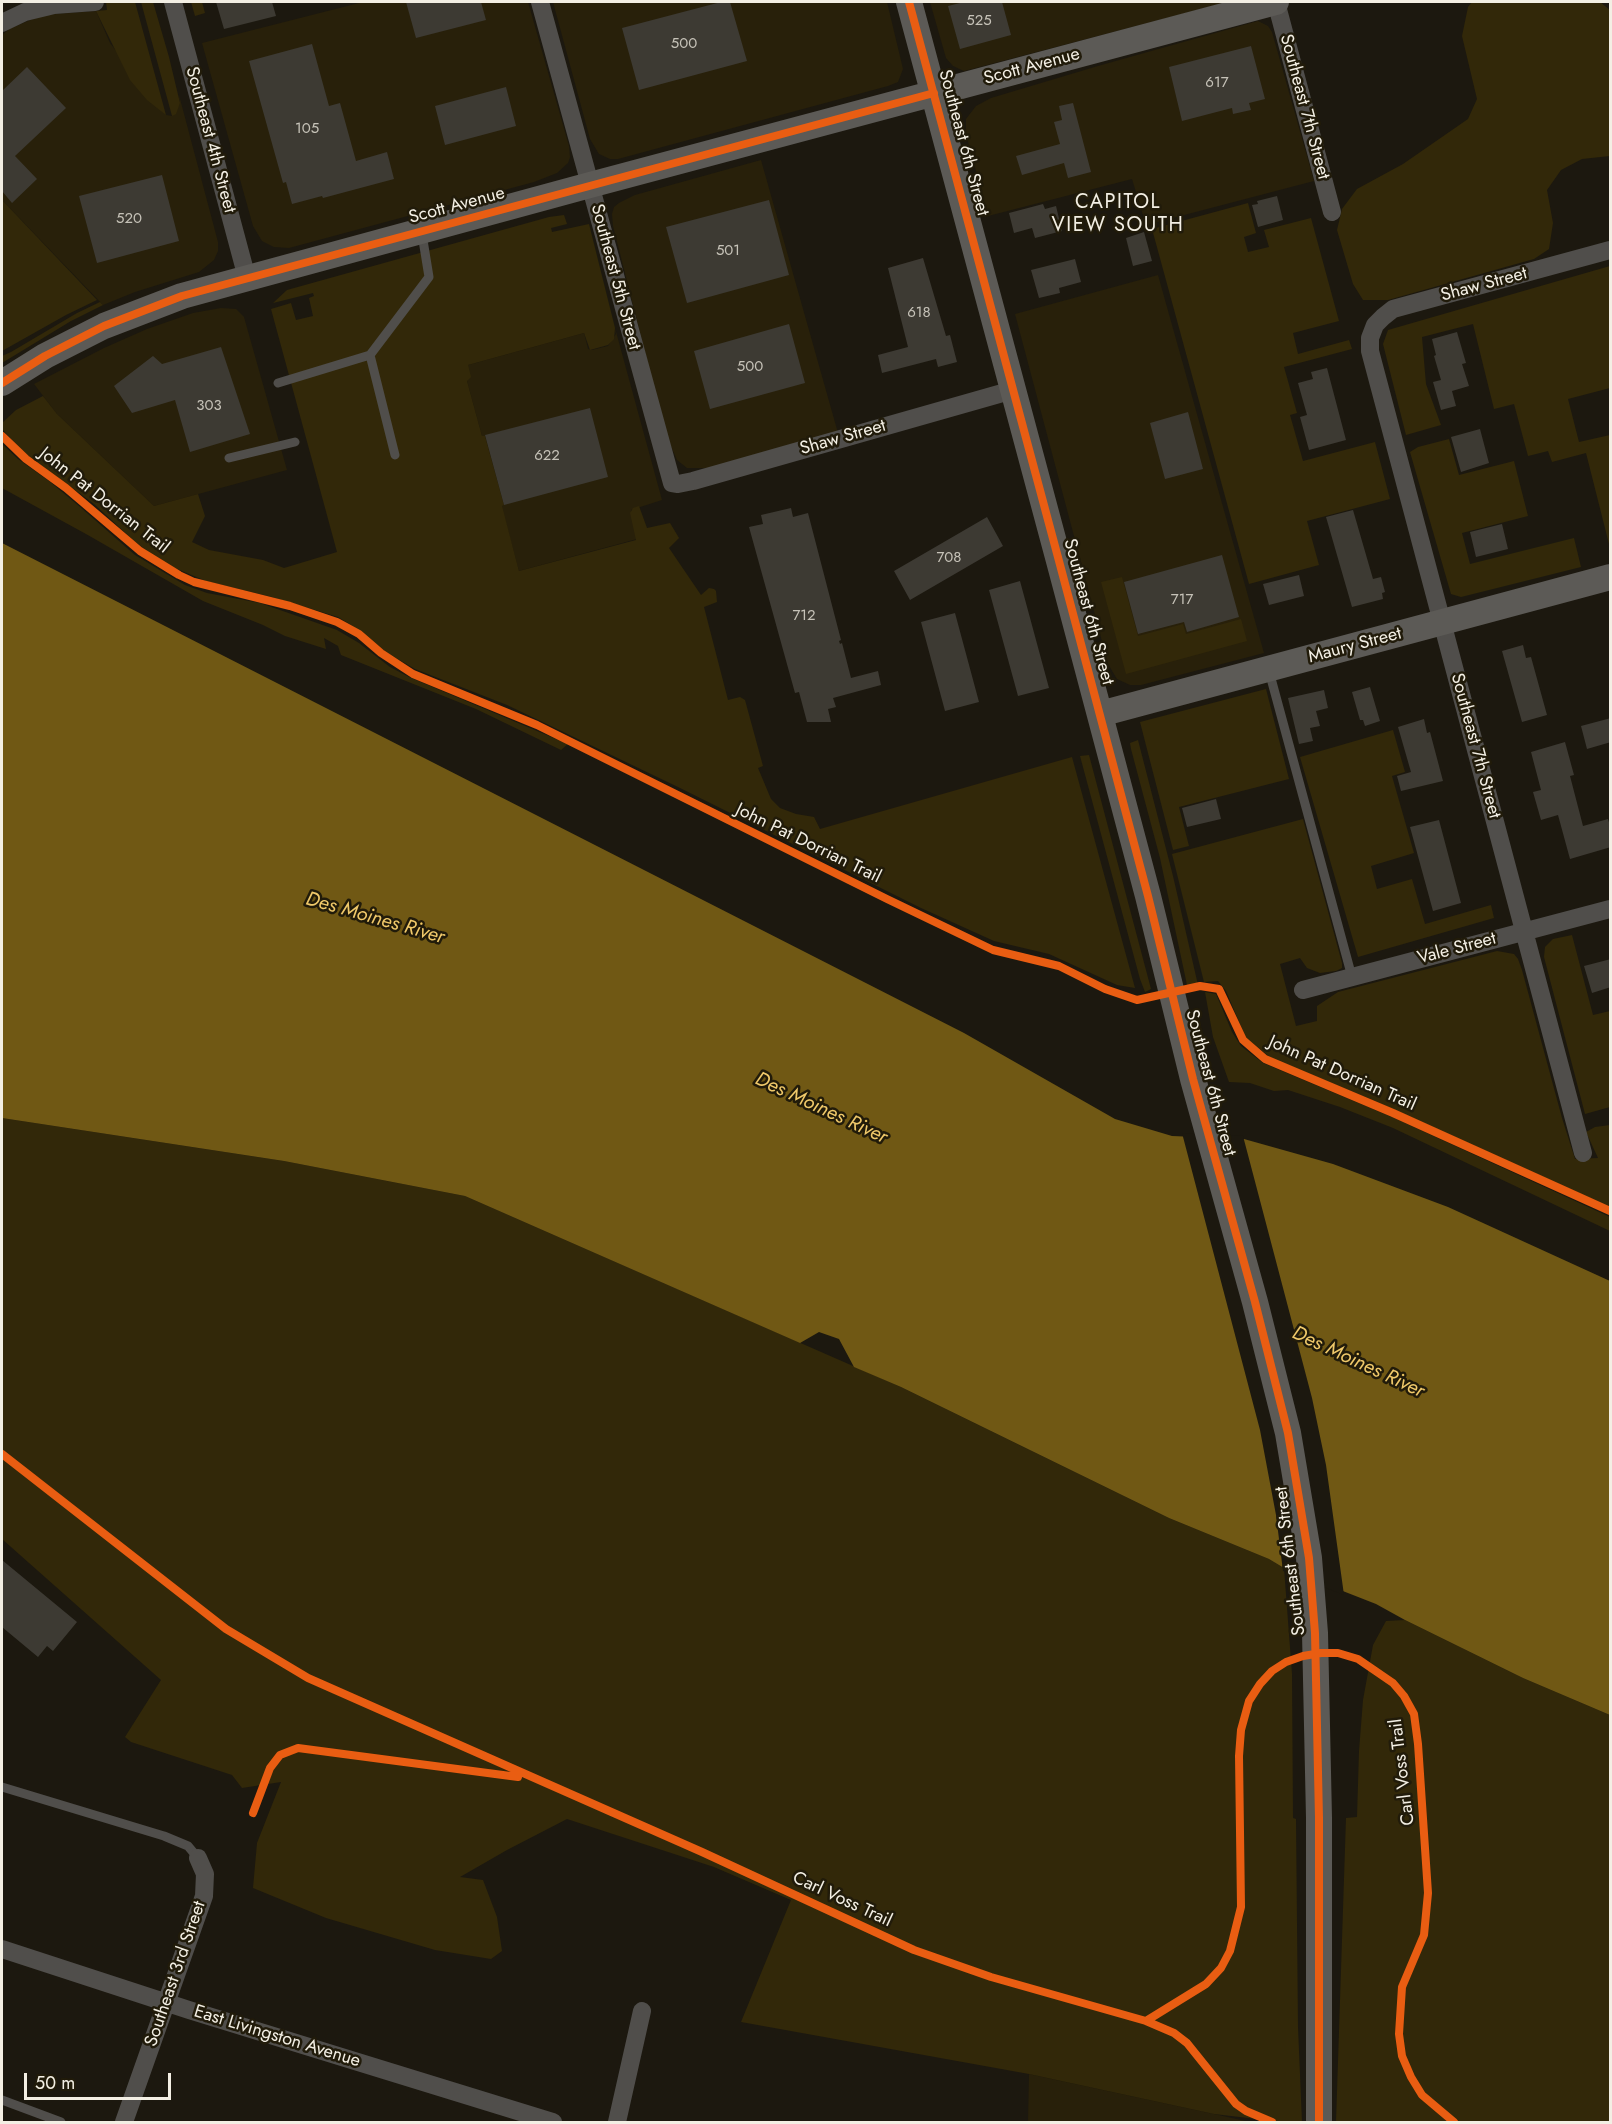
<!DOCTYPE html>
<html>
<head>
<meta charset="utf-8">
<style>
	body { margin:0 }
	#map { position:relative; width:1612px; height:2124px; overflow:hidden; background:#1c180f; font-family:Jost,sans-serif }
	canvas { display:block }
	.frame { position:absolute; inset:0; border:3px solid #f3efe4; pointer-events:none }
	.scale { position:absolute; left:24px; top:2073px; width:147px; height:27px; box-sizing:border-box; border:3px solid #f3efe4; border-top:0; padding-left:8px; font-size:18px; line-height:21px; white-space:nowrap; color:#f3efe4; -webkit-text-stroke:4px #211b0a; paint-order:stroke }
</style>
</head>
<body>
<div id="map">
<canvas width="1612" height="2124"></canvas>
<div class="frame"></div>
<div class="scale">50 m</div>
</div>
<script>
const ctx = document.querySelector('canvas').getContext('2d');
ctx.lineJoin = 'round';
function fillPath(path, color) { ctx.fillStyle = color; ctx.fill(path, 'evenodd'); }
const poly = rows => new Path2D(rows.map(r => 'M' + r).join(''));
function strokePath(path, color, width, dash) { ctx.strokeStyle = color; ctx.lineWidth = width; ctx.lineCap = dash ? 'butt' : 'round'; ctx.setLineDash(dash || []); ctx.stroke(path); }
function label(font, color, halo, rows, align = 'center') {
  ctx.font = font + ' Jost,sans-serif'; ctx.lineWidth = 5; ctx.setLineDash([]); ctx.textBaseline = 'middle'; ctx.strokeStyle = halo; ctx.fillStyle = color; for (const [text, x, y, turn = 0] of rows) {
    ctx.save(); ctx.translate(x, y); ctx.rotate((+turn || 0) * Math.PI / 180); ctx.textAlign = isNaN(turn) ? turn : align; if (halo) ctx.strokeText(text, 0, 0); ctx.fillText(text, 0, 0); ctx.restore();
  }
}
fillPath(poly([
	[363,2,528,2,569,146,570,157,568,163,557,173,534,182,289,248,274,247,262,241,253,226,202,43],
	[553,2,887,2,903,69,898,82,888,86,618,159,610,159,599,154,590,139],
	[930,2,1228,2,964,71,953,66,946,58],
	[96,11,110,43,166,115,172,116,180,103,179,95,218,242,218,251,214,260,199,272,135,292,103,305,2,200,2,35,11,28,43,15],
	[1258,21,1268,26,1272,32,1314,181,1146,225,1132,179,988,216,966,134,966,119,976,106,991,98,1098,66],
	[761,160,838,433,709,468,687,468,677,460,666,435,613,226,612,214,614,207,619,203,635,195],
	[1158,275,1264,653,1141,685,1130,685,1117,679,1108,664,1015,314],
	[221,308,236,309,244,317,287,470,154,506,57,414,34,384,104,348,147,329,193,313],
	[615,328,662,500,631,510,637,539,519,571,501,506,504,505,485,436,482,436,467,381,468,365,584,333,588,349,592,350,608,346,616,334],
	[1029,2074,1214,2114,1250,2122,1028,2122]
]), '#28200a');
fillPath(poly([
	[106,2,135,2,166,115,147,100,130,80,96,11,107,10],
	[141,2,153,2,169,57,180,103,176,114,172,116],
	[191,2,202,2,205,13,195,16],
	[1472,2,1600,2,1610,10,1610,156,1582,159,1561,170,1547,190,1553,223,1549,249,1534,259,1388,300,1363,300,1353,284,1337,230,1342,209,1357,189,1403,164,1468,119,1477,99,1462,36,1468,7],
	[2,200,97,300,66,315,2,351],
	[1248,203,1256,233,1244,237,1248,252,1269,247,1264,230,1311,218,1339,321,1293,333,1298,354,1349,340,1352,349,1284,367,1297,413,1290,415,1303,461,1375,442,1390,499,1307,521,1319,565,1249,584,1152,229],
	[564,215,567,224,551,228,552,232,589,224,615,328,614,339,608,345,590,350,584,333,468,365,471,377,467,381,482,436,485,436,504,505,502,506,519,571,636,540,630,513,633,508,639,506,647,528,670,523,679,538,669,548,701,595,709,588,714,589,716,591,717,602,704,607,728,700,740,697,745,700,763,766,758,768,771,799,780,808,796,814,814,817,820,829,1072,757,1135,988,1117,985,1049,954,994,941,921,908,678,787,507,705,415,669,389,654,351,625,338,617,272,597,206,581,165,564,134,541,94,504,22,451,2,429,2,423,16,410,43,396,57,414,154,506,198,494,205,516,192,542,209,550,263,560,284,568,337,552,271,309,291,303,296,320,313,316,309,298,314,296,313,293,273,303,287,290,549,217],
	[1610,266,1610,388,1568,399,1579,442,1610,435,1610,548,1586,453,1552,462,1548,451,1528,456,1514,404,1494,409,1473,324,1422,337,1426,384,1441,425,1406,435,1383,344,1388,330],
	[100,302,103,305,71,321,2,363,2,356,11,352,77,313],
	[1449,439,1459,475,1514,461,1528,516,1462,533,1470,564,1574,538,1581,567,1461,597,1451,594,1410,452,1418,447],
	[2,444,18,459,49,481,79,506,135,555,185,585,207,593,260,603,337,630,359,643,390,667,409,677,568,744,561,750,476,709,341,655,338,646,324,638,326,649,285,636,263,625,203,601,86,534,2,488],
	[1122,577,1138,636,1183,624,1186,634,1241,619,1247,641,1126,674,1101,582],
	[1266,689,1289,779,1179,807,1189,846,1173,850,1140,722],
	[1393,730,1405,772,1392,776,1414,853,1371,866,1377,889,1412,879,1425,924,1491,905,1494,918,1358,957,1300,757],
	[1138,740,1173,876,1198,985,1187,985,1160,858,1131,749,1130,743],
	[1089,755,1151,989,1145,992,1140,979,1080,756],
	[1303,819,1342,963,1342,968,1336,971,1320,973,1307,968,1300,958,1280,964,1296,1026,1317,1021,1317,1006,1338,992,1497,951,1514,954,1518,959,1522,970,1562,1118,1575,1159,1598,1158,1586,1132,1595,1127,1610,1125,1610,1207,1375,1101,1271,1058,1246,1038,1226,991,1218,981,1204,982,1172,854],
	[1572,935,1593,1015,1610,1011,1610,1107,1585,1114,1544,957,1545,947,1553,939],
	[1205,992,1216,994,1232,1032,1241,1046,1263,1063,1392,1117,1610,1217,1610,1231,1393,1128,1340,1107,1288,1090,1274,1091,1250,1083,1229,1082,1213,1037],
	[2,1118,284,1161,465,1196,901,1387,1169,1518,1269,1559,1284,1568,1292,1674,1293,1818,1296,1819,1298,2027,1302,2122,1282,2122,1214,2114,1029,2074,741,2022,791,1900,714,1867,567,1819,507,1850,460,1877,483,1880,497,1917,502,1951,491,1959,435,1950,326,1918,253,1888,257,1843,281,1782,242,1788,232,1775,131,1742,125,1737,161,1680,2,1539],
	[1405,1620,1523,1678,1610,1715,1610,2122,1336,2122,1346,1818,1357,1817,1359,1751,1363,1700,1373,1645,1386,1621]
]), '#322809');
fillPath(poly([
	[2,543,964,1033,1115,1119,1172,1136,1244,1139,1333,1164,1448,1207,1610,1281,1610,1715,1523,1678,1405,1620,1376,1604,1284,1568,1269,1559,1169,1518,901,1387,854,1367,839,1339,819,1332,800,1343,465,1196,284,1161,2,1118]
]), '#705814');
fillPath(poly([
	[1182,1133,1243,1136,1312,1398,1326,1465,1344,1595,1283,1571,1276,1515,1260,1430]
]), '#1c180f');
fillPath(poly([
	[216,2,272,2,276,16,224,29],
	[406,2,481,2,486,20,416,38],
	[721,2,730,2,747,61,639,90,622,28],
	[964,2,1002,2,1011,35,960,49,948,6],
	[312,44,329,106,340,103,356,161,387,152,394,179,323,198,322,196,292,204,286,182,283,183,249,61],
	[1251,46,1265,99,1249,103,1251,110,1233,114,1232,108,1182,121,1169,67],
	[27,67,66,108,15,156,37,179,12,203,2,191,2,91],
	[506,87,516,126,445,145,435,106],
	[1073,103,1091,172,1068,178,1064,163,1022,175,1016,156,1060,144,1054,122,1062,120,1059,106],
	[162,175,179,241,97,263,79,196],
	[1277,196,1283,220,1258,227,1252,205,1258,204,1257,201],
	[769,200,789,275,687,303,666,227],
	[1043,204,1045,209,1056,206,1062,231,1035,238,1032,228,1014,233,1009,213],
	[1144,232,1152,261,1133,266,1126,238],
	[923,258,946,336,950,335,957,362,938,367,936,359,882,373,878,355,908,347,888,268],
	[1075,259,1081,282,1059,288,1060,293,1039,298,1031,270],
	[789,324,805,383,710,409,694,351],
	[1457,332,1466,363,1462,364,1469,386,1452,391,1456,406,1441,410,1433,382,1441,380,1434,356,1436,355,1432,339],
	[221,347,250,434,190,452,175,400,132,413,114,386,153,356,162,364],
	[1327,368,1346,440,1309,450,1300,417,1307,415,1298,383,1313,379,1311,372],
	[590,408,608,477,504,505,485,435],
	[1188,412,1203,469,1165,479,1150,423],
	[1480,429,1489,463,1461,472,1451,437],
	[791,508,793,517,808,513,841,640,839,641,840,644,842,643,851,678,878,671,881,685,833,698,836,707,828,709,831,722,807,722,799,692,795,693,749,527,763,524,761,515],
	[1353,510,1373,579,1381,577,1385,592,1382,593,1383,599,1352,607,1326,517],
	[987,517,1003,546,910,600,894,571],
	[1502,524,1508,549,1476,557,1470,532],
	[1222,555,1239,617,1187,632,1184,622,1138,634,1124,582],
	[1299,575,1304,596,1269,605,1263,584],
	[1020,581,1049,688,1018,696,989,590],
	[955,613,979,702,945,711,921,622],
	[1523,645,1526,658,1531,657,1547,715,1522,722,1502,651],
	[1370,687,1380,721,1365,726,1363,720,1360,720,1352,692],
	[1324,690,1328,708,1316,711,1320,726,1310,728,1313,741,1299,744,1288,698],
	[1611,718,1611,742,1587,749,1581,726],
	[1424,719,1427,733,1430,732,1443,781,1401,791,1397,776,1411,772,1398,727],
	[1565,742,1574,775,1570,776,1583,826,1608,819,1611,829,1611,847,1570,859,1558,815,1541,820,1533,792,1541,790,1531,752],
	[1216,799,1221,819,1187,827,1182,808],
	[1439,820,1461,903,1433,911,1410,827],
	[1611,959,1611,987,1592,993,1584,966],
	[2,1560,77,1622,53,1651,47,1646,38,1657,2,1627]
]), '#3d3a33');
strokePath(poly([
	[278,383,370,355],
	[395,455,370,355,429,277,422,234],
	[229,458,295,442],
	[1269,671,1352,977],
	[2,1787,164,1836,188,1846,198,1858],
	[2,2100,61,2122]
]), '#504e4b', 9);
strokePath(poly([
	[173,2,247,278],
	[540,2,672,483,678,484,693,481,1013,390],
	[1276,2,1332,212],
	[2,23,25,12,54,5,95,2],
	[1303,990,1610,909],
	[1583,1153,1370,351,1370,338,1375,325,1383,317,1393,309,1610,250],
	[2,1949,189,2010,553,2122],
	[124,2122,204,1896,205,1874,198,1858],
	[617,2122,642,2011]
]), '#504e4b', 18);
strokePath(poly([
	[909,2,1059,561,1148,896,1193,1079,1255,1302,1288,1433,1309,1558,1315,1633,1319,1818,1319,2122],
	[2,383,45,356,104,326,182,296,590,185,1276,2],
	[1100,714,1610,577]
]), '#5c5a56', 26);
strokePath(poly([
	[909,2,1059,561,1148,896,1193,1079,1255,1302,1288,1433,1309,1558,1315,1633,1319,1818,1319,2122],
	[2,383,45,356,104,326,182,296,934,93],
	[2,436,26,459,66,488,140,551,179,575,194,582,290,606,337,622,359,634,381,653,413,674,537,725,887,899,993,950,1059,966,1105,989,1137,1000,1200,986,1219,989,1243,1040,1265,1059,1393,1113,1610,1211],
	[2,1454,226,1629,308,1678,702,1852,914,1950,991,1977,1146,2021,1174,2033,1187,2043,1236,2104,1246,2111,1272,2122],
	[253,1813,270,1768,280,1755,298,1748,518,1777],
	[1146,2021,1206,1984,1221,1968,1230,1951,1241,1907,1239,1756,1241,1730,1249,1701,1260,1684,1272,1671,1286,1662,1303,1656,1321,1653,1338,1653,1358,1659,1393,1683,1404,1696,1414,1714,1418,1744,1428,1893,1424,1935,1402,1987,1399,2034,1402,2056,1411,2077,1422,2095,1454,2122]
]), '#e95d12', 8);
label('15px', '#c6c2b8', null, [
	["525",979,21],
	["500",684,44],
	["617",1217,83],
	["105",307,129],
	["520",129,219],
	["501",728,251],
	["618",919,313],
	["500",750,367],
	["303",209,406],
	["622",547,456],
	["708",949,558],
	["717",1182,600],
	["712",804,616]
]);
label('18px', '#f3efe4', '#211b0a', [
	["Scott Avenue",1032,67,-15],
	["Southeast 7th Street",1304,107,75],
	["Southeast 4th Street",210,140,75],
	["Southeast 6th Street",963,143,75],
	["Scott Avenue",457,206,-15],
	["Southeast 5th Street",615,277,75],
	["Shaw Street",1484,285,-15],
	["Shaw Street",843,438,-16],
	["John Pat Dorrian Trail",104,501,38],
	["Southeast 6th Street",1088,612,75],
	["Maury Street",1355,646,-15],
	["Southeast 7th Street",1475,746,75],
	["John Pat Dorrian Trail",808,844,26],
	["Vale Street",1457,949,-15],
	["John Pat Dorrian Trail",1342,1074,24],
	["Southeast 6th Street",1210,1083,75],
	["Southeast 6th Street",1291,1561,-97],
	["Carl Voss Trail",1403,1772,-97],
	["Carl Voss Trail",842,1900,25],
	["Southeast 3rd Street",176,1974,-71],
	["East Livingston Avenue",277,2037,17]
]);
ctx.letterSpacing = '1.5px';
label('20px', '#f3efe4', '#211b0a', [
	["CAPITOL",1118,203],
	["VIEW SOUTH",1118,226]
]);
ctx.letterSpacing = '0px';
label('italic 20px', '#f0c96a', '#211b0a', [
	["Des Moines River",375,919,16],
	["Des Moines River",821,1109,25],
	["Des Moines River",1358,1363,25]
]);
</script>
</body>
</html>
